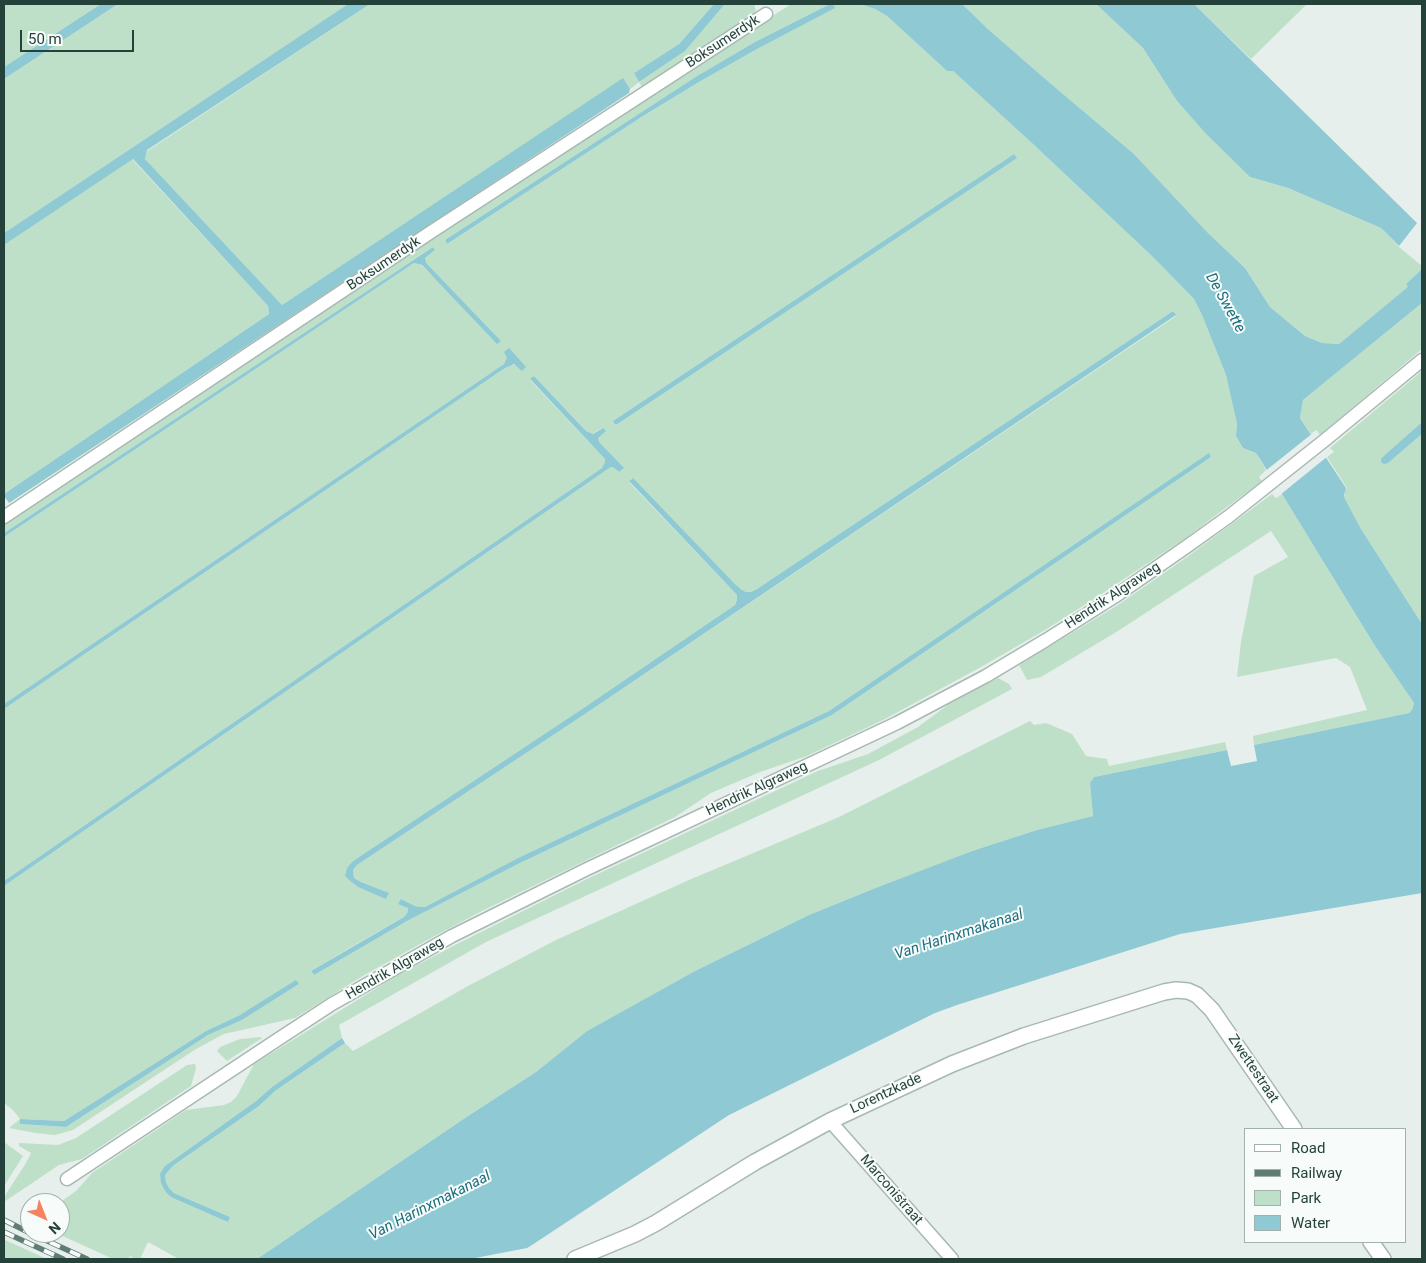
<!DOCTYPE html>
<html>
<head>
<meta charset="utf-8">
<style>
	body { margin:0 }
	#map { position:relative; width:1426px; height:1263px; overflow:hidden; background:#e6efeb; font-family:Roboto,sans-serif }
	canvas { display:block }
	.frame { position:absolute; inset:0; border:5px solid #24423a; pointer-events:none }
	.legend { position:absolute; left:1244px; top:1128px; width:162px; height:115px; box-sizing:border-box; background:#f7fbf9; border:1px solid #a3b1ad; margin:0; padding:6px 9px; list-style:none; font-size:15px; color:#24423a }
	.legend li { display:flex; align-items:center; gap:10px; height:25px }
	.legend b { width:25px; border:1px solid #a3b1ad }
	.north { position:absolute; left:20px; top:1193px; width:50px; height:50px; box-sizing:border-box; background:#f7fbf9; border:1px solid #a3b1ad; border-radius:50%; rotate:136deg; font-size:14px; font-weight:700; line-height:20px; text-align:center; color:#24423a }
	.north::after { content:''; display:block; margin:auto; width:18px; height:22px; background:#f4845f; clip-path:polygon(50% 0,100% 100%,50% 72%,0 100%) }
	.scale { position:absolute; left:20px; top:30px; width:114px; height:22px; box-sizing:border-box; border:2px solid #24423a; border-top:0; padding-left:6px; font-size:15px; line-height:18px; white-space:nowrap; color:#24423a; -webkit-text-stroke:4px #f7fbf9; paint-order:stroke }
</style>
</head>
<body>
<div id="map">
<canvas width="1426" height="1263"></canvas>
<div class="frame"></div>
<ul class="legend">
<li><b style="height:6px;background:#fff"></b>Road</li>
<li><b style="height:6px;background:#5f7d75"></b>Railway</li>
<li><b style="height:14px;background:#bfe0c8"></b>Park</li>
<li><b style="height:14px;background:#8ec9d4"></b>Water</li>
</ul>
<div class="north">N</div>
<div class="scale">50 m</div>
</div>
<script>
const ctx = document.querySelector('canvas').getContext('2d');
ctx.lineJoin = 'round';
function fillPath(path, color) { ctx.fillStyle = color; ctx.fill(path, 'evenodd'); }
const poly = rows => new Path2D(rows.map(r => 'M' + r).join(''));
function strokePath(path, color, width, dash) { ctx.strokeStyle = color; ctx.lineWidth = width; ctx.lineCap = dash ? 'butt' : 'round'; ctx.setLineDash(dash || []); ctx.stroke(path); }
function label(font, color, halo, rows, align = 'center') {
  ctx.font = font + ' Roboto,sans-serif'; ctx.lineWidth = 4; ctx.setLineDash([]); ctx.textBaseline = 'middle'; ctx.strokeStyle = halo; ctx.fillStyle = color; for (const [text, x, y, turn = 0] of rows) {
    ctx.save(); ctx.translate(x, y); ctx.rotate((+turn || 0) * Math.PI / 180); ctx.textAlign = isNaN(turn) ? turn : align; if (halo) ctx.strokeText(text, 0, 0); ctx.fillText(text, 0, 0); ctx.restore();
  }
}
fillPath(poly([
	[4,4,101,4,4,67],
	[118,4,348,4,4,233,4,79],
	[370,4,714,4,679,44,634,73,639,82,685,51,725,4,754,4,756,10,754,14,748,19,642,87,639,82,630,89,623,79,282,305,145,159,147,151],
	[791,4,830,4,755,42,697,76,445,240,447,244,643,116,699,82,757,49,834,8,833,4,842,4,843,5,860,4,875,9,887,16,947,71,953,71,1033,144,1154,258,1194,299,1202,315,1226,375,1237,424,1236,436,1243,448,1256,453,1266,470,1259,477,1262,481,1184,539,1097,597,1045,630,981,667,885,719,807,756,760,772,711,793,675,817,482,911,431,938,361,977,295,1018,224,1034,196,1049,73,1130,55,1135,35,1133,9,1128,20,1119,13,1110,4,1103,4,886,605,471,611,467,614,468,619,472,623,468,600,443,598,439,602,428,592,434,586,431,534,376,530,380,605,459,605,462,602,468,4,881,4,709,505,368,510,365,516,365,507,355,507,361,504,364,4,704,4,537,414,263,421,265,501,341,425,263,425,258,435,250,433,247,4,533,4,523,434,236],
	[1014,154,1016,158,616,425,613,421],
	[1173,311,1176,316,585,714,357,865,353,870,354,878,361,882,388,893,358,887,350,881,345,876,353,861,582,709,735,605,737,600,737,595,629,482,632,478,735,584,742,590,746,592,751,592,757,589],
	[1208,454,1211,457,832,715,520,863,407,921,314,975,311,971,353,946,404,917,408,912,408,908,401,899,415,906,420,907,425,907,518,858,829,711],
	[299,984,242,1020,208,1035,66,1127,20,1124,20,1119,64,1121,206,1031,240,1015],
	[962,4,1096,4,1143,48,1177,101,1206,134,1250,177,1288,188,1381,228,1399,247,1422,266,1422,269,1406,284,1409,287,1339,344,1322,343,1305,336,1270,307,1245,268,1208,233,1134,154,1050,83,989,30],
	[1194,4,1307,4,1251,59],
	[132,159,268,306,269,314,4,494,4,245],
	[1422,303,1422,349,1320,435,1316,430,1311,434,1300,418,1303,400],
	[1422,371,1422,422,1387,453,1394,458,1422,434,1422,624,1361,529,1345,499,1344,491,1347,488,1327,457,1334,452,1330,448],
	[1272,494,1276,498,1282,494,1375,646,1414,703,1412,710,1409,713,1254,745,1253,736,1367,710,1350,667,1336,658,1237,677,1241,642,1254,576,1288,557,1271,531,1118,631,1041,677,1027,680,1019,665,1118,605,1187,557],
	[998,678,1009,684,1012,689,879,760,486,942,339,1025,342,1038,272,1087,256,1101,165,1166,165,1191,228,1222,230,1217,174,1193,169,1188,166,1182,165,1175,174,1165,259,1106,275,1091,345,1043,353,1051,468,986,556,940,689,880,839,817,1030,721,1034,725,1046,723,1072,734,1086,756,1107,759,1109,766,1225,742,1227,750,1094,777,1090,783,1093,816,1037,830,972,851,878,887,809,915,695,971,587,1031,536,1072,468,1116,257,1259,179,1259,148,1242,140,1259,135,1259,130,1256,128,1259,113,1259,56,1233,60,1233,59,1203,76,1191,92,1173,186,1110,224,1105,231,1102,237,1096,254,1064,396,976,455,945,589,878,664,843,818,771,868,754,918,727,949,704],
	[261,1037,262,1038,227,1061,217,1051,220,1047,240,1039],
	[195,1064,196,1068,191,1086,82,1159,59,1165,4,1202,4,1197,26,1163,31,1153,19,1146,19,1143,58,1145,76,1138,187,1065],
	[4,1142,23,1156,4,1186],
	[5,1240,47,1259,4,1259,4,1241]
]), '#bfe0c8');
fillPath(poly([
	[101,4,118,4,4,79,4,67],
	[348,4,370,4,147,150,145,159,282,305,623,78,630,89,629,93,9,503,4,496,4,494,269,314,268,306,133,159,4,245,4,233],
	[714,4,725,4,685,51,639,82,634,73,679,44],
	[830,4,833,4,835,8,757,49,699,82,643,116,447,244,445,240,697,76,755,42],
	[860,4,962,4,989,30,1050,83,1134,154,1208,233,1245,268,1270,307,1305,336,1322,343,1339,344,1408,287,1406,284,1422,269,1422,303,1303,400,1300,418,1346,488,1344,495,1345,499,1361,529,1422,624,1422,893,1180,934,957,1005,935,1013,729,1115,532,1245,527,1248,470,1259,257,1259,468,1116,536,1072,587,1031,695,971,809,915,878,887,972,851,1037,830,1093,816,1090,783,1094,777,1227,750,1231,766,1257,761,1254,745,1409,713,1412,710,1414,703,1375,646,1282,494,1256,453,1243,448,1236,436,1237,424,1226,375,1202,315,1194,299,1154,258,1033,144,953,71,947,71,887,16,875,9],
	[1096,4,1194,4,1417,223,1399,246,1381,228,1288,188,1250,177,1206,134,1177,101,1143,48],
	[1014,154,1017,158,616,425,614,423,613,421],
	[433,247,435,250,425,258,426,263,501,341,497,344,422,265,414,263,4,537,4,533],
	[1173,311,1176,315,585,714,357,865,353,870,354,878,361,882,389,893,386,899,358,887,350,881,345,876,347,868,353,861,582,709,735,605,737,600,737,595,629,481,633,478,735,584,742,590,746,592,751,592,757,589],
	[509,348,526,367,522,371,514,364,505,368,4,709,4,704,504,364,507,358,504,352],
	[534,376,586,431,593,434,603,428,606,431,599,437,598,439,600,443,624,468,619,472,614,468,611,467,605,471,4,886,4,881,602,468,605,462,605,459,530,379],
	[1422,422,1422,434,1388,463,1384,464,1381,462,1381,459,1387,453],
	[1209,453,1211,457,832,715,520,863,407,921,314,975,311,971,404,917,408,912,408,908,398,904,401,899,415,906,420,907,425,907,518,858,829,711],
	[296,980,299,984,242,1020,208,1035,66,1127,20,1124,20,1119,64,1121,206,1031,240,1015],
	[342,1038,345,1043,275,1091,259,1106,174,1165,165,1175,166,1182,169,1188,174,1193,230,1217,228,1222,171,1197,165,1191,161,1183,160,1174,165,1166,256,1101,272,1087]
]), '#8ec9d4');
fillPath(poly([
	[1313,433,1328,456,1280,495,1264,472]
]), '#e6efeb');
const minor = poly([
	[4,517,431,232,766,14],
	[830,1121,952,1259],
	[67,1179,280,1038,332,1004,452,936,587,869,897,723,986,676,1046,640,1114,597,1186,547,1228,517,1325,440,1422,360]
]);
const tertiary = poly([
	[1371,1242,1383,1259],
	[575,1259,635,1234,656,1223,755,1162,830,1121,952,1064,1024,1036,1164,992,1176,990,1188,991,1197,995,1212,1010,1294,1129]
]);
strokePath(minor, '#a8b8b2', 15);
strokePath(tertiary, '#a8b8b2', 18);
strokePath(minor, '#fff', 12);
strokePath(tertiary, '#fff', 15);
const rail = poly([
	[4,1220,30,1233],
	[4,1232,63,1259],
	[30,1233,87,1259]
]);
strokePath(rail, '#5f7d75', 5.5);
strokePath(rail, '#f7fbf9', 4, [11]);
label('14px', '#24423a', '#f7fbf9', [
	["Boksumerdyk",723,42,-33],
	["Boksumerdyk",384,264,-34],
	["Hendrik Algraweg",1113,596,-33],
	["Hendrik Algraweg",757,789,-25],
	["Hendrik Algraweg",395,969,-30],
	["Zwettestraat",1253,1069,56],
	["Lorentzkade",886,1094,-25],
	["Marconistraat",891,1190,49]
]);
label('italic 15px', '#1c6f80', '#f7fbf9', [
	["De Swette",1225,303,61],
	["Van Harinxmakanaal",959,935,-18],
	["Van Harinxmakanaal",430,1206,-27]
]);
</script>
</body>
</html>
